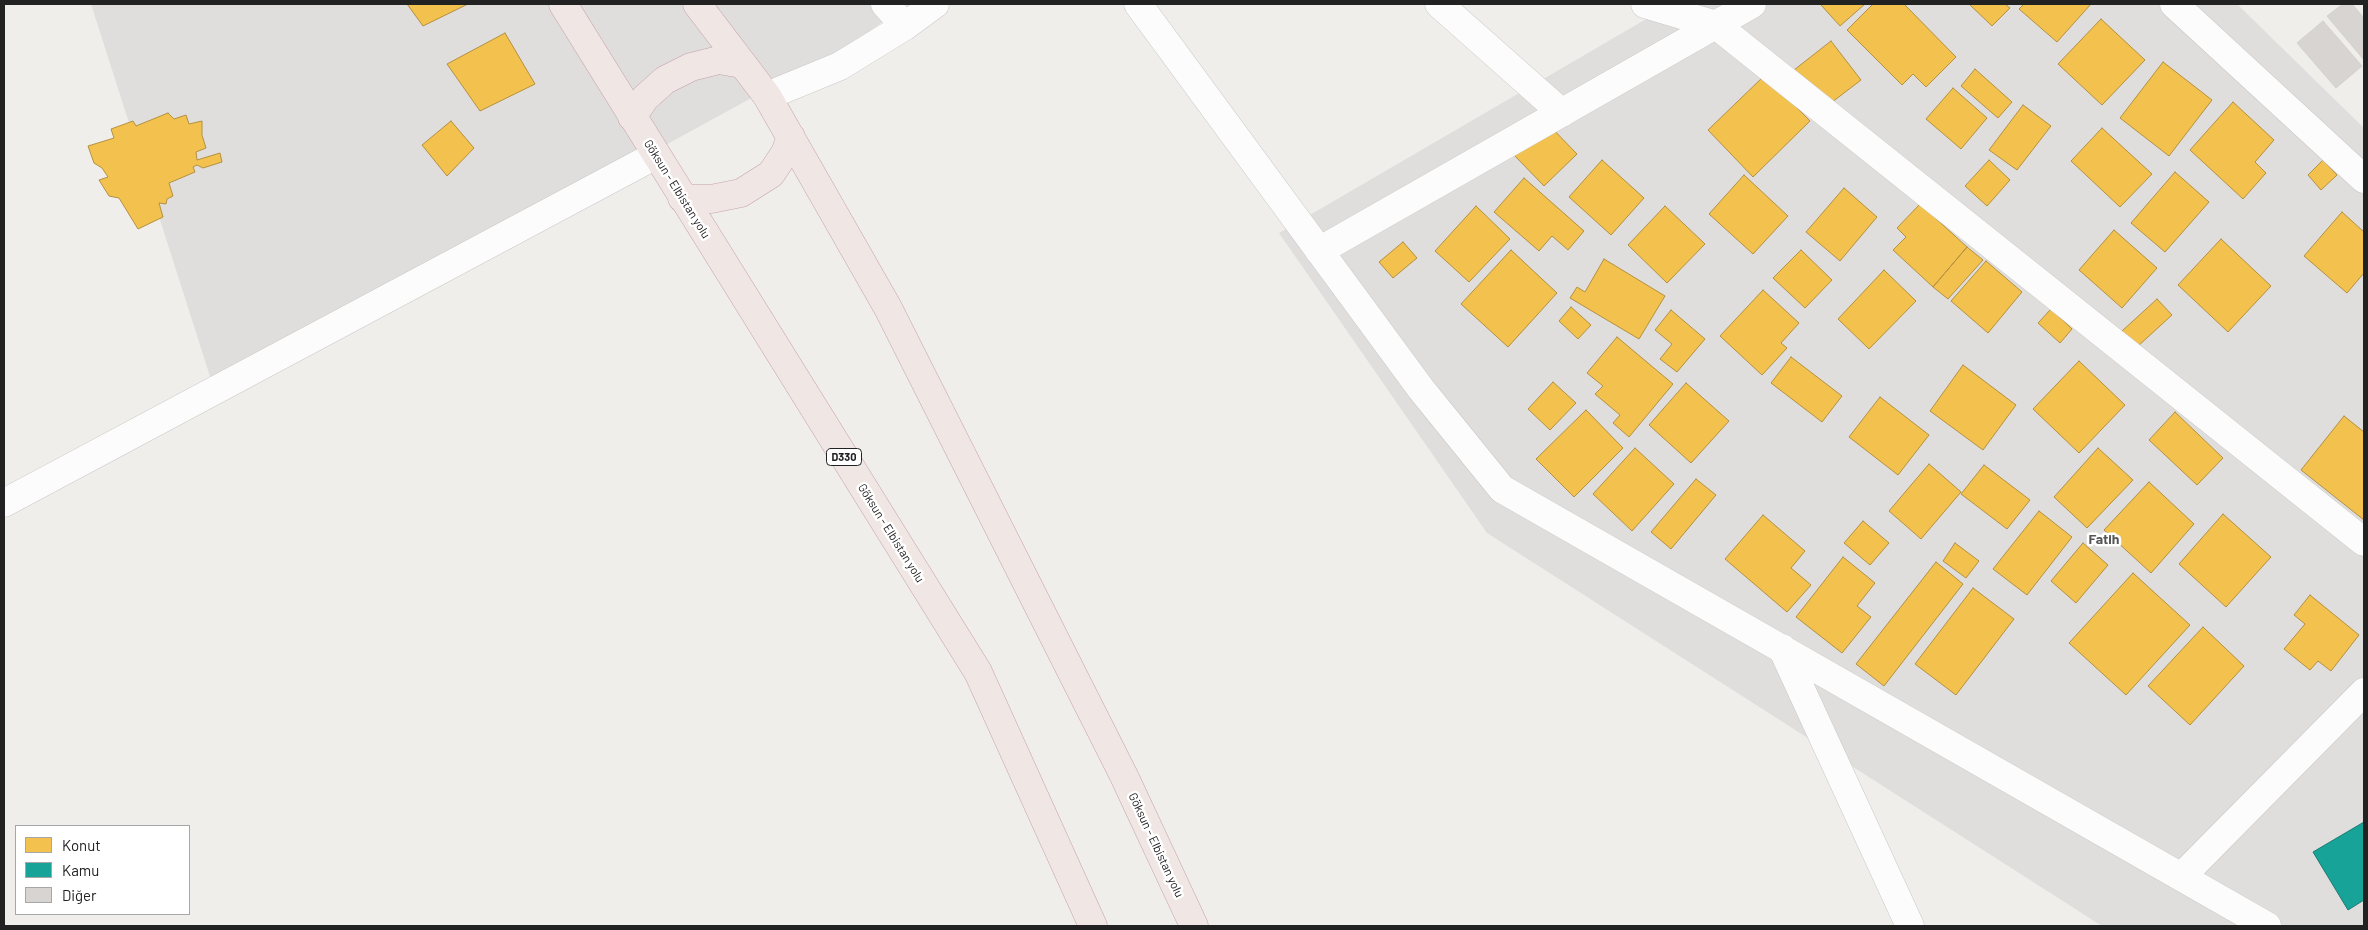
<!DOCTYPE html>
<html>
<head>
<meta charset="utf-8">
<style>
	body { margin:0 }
	#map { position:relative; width:2368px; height:930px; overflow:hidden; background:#f0eeeb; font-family:Barlow,sans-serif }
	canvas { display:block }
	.frame { position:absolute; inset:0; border:5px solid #222; pointer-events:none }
	.legend { position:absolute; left:15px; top:825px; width:175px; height:90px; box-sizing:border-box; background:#fff; border:1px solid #a7a7a7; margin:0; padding:6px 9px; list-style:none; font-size:15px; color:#222 }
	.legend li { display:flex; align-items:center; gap:10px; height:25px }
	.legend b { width:25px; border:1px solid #a7a7a7 }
</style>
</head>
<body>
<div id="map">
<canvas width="2368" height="930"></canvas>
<div class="frame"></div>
<ul class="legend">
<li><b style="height:14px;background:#f2c14e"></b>Konut</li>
<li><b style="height:14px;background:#17a398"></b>Kamu</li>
<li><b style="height:14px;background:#d7d4d2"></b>Diğer</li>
</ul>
</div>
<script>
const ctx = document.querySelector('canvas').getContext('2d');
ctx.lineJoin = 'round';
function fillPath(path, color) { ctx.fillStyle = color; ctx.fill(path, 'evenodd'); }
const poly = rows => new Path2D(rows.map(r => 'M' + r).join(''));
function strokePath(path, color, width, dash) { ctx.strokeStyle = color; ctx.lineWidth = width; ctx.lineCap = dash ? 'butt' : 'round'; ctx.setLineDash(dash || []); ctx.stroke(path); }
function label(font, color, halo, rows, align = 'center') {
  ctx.font = font + ' Barlow,sans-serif'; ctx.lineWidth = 5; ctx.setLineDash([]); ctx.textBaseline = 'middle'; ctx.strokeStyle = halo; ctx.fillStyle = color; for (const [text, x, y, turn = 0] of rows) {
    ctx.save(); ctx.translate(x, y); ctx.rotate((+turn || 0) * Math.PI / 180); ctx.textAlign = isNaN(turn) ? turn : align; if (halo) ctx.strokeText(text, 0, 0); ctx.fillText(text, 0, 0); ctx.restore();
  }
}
fillPath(poly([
	[91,4,907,4,859,39,215,392],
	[1672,4,2237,4,2364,128,2364,926,2102,926,1487,533,1279,233]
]), '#dfdedc');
const homes = poly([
	[407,4,468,4,423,26,407,4],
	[1823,4,1865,4,1840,26,1821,5,1823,4],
	[1873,4,1904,4,1956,57,1926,87,1913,74,1902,85,1847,30,1873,4],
	[1969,4,2005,4,2010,8,1992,26,1969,4],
	[2024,4,2091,4,2057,42,2019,9,2024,4],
	[2101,19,2145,60,2102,105,2058,64,2101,19],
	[505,33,535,84,480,111,447,64,505,33],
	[1831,41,1861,80,1823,109,1794,70,1831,41],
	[2163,62,2212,100,2169,156,2120,118,2163,62],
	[1975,69,2012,102,1998,118,1961,86,1975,69],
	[1765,75,1810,121,1753,177,1708,130,1765,75],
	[1953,88,1987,118,1961,149,1926,119,1953,88],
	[2233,102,2274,140,2255,162,2266,173,2243,199,2190,150,2233,102],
	[2023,105,2051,126,2017,170,1989,150,2023,105],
	[168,113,174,119,186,115,189,124,202,121,202,135,206,148,196,152,197,160,220,153,222,162,203,168,197,165,193,167,195,172,169,183,173,196,167,199,166,204,159,203,163,217,138,229,119,198,109,196,99,180,108,177,102,168,94,163,88,146,114,138,111,129,133,121,136,126,168,113],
	[451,121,474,148,447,176,422,145,451,121],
	[1547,123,1577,154,1544,186,1514,155,1547,123],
	[2102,128,2152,174,2120,207,2071,161,2102,128],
	[1602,160,1644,198,1611,235,1569,197,1602,160],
	[1989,160,2010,180,1987,206,1965,186,1989,160],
	[2323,160,2337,175,2321,190,2308,175,2323,160],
	[2175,172,2209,202,2165,252,2131,223,2175,172],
	[1744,175,1788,216,1753,254,1709,214,1744,175],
	[1524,178,1584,231,1568,250,1552,236,1539,251,1494,212,1524,178],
	[1844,188,1877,217,1840,261,1806,232,1844,188],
	[1920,204,1967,247,1933,287,1893,250,1906,237,1897,228,1920,204],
	[1476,206,1510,239,1469,282,1435,251,1476,206],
	[1665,206,1705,244,1667,283,1628,245,1665,206],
	[2342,212,2364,232,2364,273,2347,293,2304,256,2342,212],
	[2114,230,2157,268,2122,308,2079,270,2114,230],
	[2221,239,2271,286,2228,332,2178,285,2221,239],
	[1403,242,1417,258,1393,278,1379,262,1403,242],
	[1967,247,1983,260,1948,299,1933,287,1967,247],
	[1511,250,1557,293,1508,347,1461,304,1511,250],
	[1801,250,1832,280,1805,308,1773,278,1801,250],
	[1604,259,1665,296,1639,339,1570,298,1577,287,1585,292,1604,259],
	[1986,261,2022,292,1988,333,1951,301,1986,261],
	[1884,270,1916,301,1869,349,1838,319,1884,270],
	[1763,290,1799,323,1781,343,1787,348,1762,375,1720,336,1763,290],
	[2157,299,2172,315,2137,347,2122,331,2157,299],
	[1571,307,1591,325,1578,339,1559,321,1571,307],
	[2051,309,2072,329,2060,343,2038,323,2051,309],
	[1671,310,1705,339,1677,372,1660,359,1672,344,1655,330,1671,310],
	[1617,337,1673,384,1629,437,1613,423,1620,415,1595,394,1603,386,1587,373,1617,337],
	[1791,357,1842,396,1822,422,1771,383,1791,357],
	[2079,361,2125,405,2079,453,2033,409,2079,361],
	[1963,365,2016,405,1983,450,1930,411,1963,365],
	[1553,382,1576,403,1550,430,1528,409,1553,382],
	[1686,383,1729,421,1691,463,1649,425,1686,383],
	[1880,397,1929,435,1898,475,1849,437,1880,397],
	[1586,410,1623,448,1574,497,1536,459,1586,410],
	[2175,412,2223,458,2197,485,2149,440,2175,412],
	[2344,416,2364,432,2364,520,2301,470,2344,416],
	[1635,448,1674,484,1632,531,1593,494,1635,448],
	[2098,448,2133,480,2087,528,2054,497,2098,448],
	[1929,464,1961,492,1921,539,1889,511,1929,464],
	[1984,465,2030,500,2007,529,1961,494,1984,465],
	[1696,479,1716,495,1671,549,1651,532,1696,479],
	[2149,482,2194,524,2151,573,2104,530,2149,482],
	[2039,511,2072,537,2027,595,1993,569,2039,511],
	[2223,514,2271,557,2226,607,2179,564,2223,514],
	[1763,515,1805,551,1791,568,1811,585,1787,612,1725,559,1763,515],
	[1863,521,1889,543,1870,565,1844,543,1863,521],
	[1955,543,1979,561,1966,578,1943,561,1955,543],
	[2083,543,2108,565,2076,603,2051,581,2083,543],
	[1843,557,1875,583,1857,606,1871,617,1842,653,1796,617,1843,557],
	[1936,562,1963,584,1884,686,1856,664,1936,562],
	[2133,573,2190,625,2126,695,2069,643,2133,573],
	[1973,588,2014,619,1956,695,1915,664,1973,588],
	[2310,595,2359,635,2331,671,2318,661,2310,670,2284,649,2305,624,2294,615,2310,595],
	[2203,627,2244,666,2190,725,2148,686,2203,627]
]);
fillPath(homes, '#f2c14e');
strokePath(homes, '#b49141', 1);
const public = poly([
	[2364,822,2364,900,2348,910,2313,852,2364,822]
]);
fillPath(public, '#17a398');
strokePath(public, '#1a7c75', 1);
const building = poly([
	[2343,4,2352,4,2364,18,2364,60,2327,16,2343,4],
	[2323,21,2362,66,2336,88,2297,43,2323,21]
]);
fillPath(building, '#d7d4d2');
strokePath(building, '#d3d0cc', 1);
const minor = poly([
	[885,4,905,26],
	[1138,4,1421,389,1502,489,2267,926],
	[1439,4,1562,113],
	[1645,4,1716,25,2364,542],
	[2174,4,2364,179],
	[767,96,840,66,905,26,935,4],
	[1319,251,1752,4],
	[4,503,656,155],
	[1782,648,1910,926],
	[2182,876,2364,692]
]);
const trunk = poly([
	[563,4,978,672,1093,926],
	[697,4,767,96,888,308,1124,776,1194,926],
	[632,117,645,98,665,80,691,67,719,60,742,64],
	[682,198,711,199,741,193,771,174,785,153,791,137]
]);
strokePath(minor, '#c9c8c7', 29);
strokePath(trunk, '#c5a2ac', 29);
strokePath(minor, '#fdfcfc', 28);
strokePath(trunk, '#f0e6e4', 28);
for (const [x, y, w] of [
	[844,457,35]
]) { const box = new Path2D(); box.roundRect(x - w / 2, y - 8.5, w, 17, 4); ctx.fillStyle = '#fff'; ctx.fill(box); strokePath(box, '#222', 1); }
label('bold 11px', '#222', null, [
	["D330",844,457]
]);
label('12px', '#222', '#fff', [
	["Göksun - Elbistan yolu",677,189,58],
	["Göksun - Elbistan yolu",891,533,58],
	["Göksun - Elbistan yolu",1156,845,65]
]);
label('bold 14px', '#555', '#fff', [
	["Fatih",2104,539]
]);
</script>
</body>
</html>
